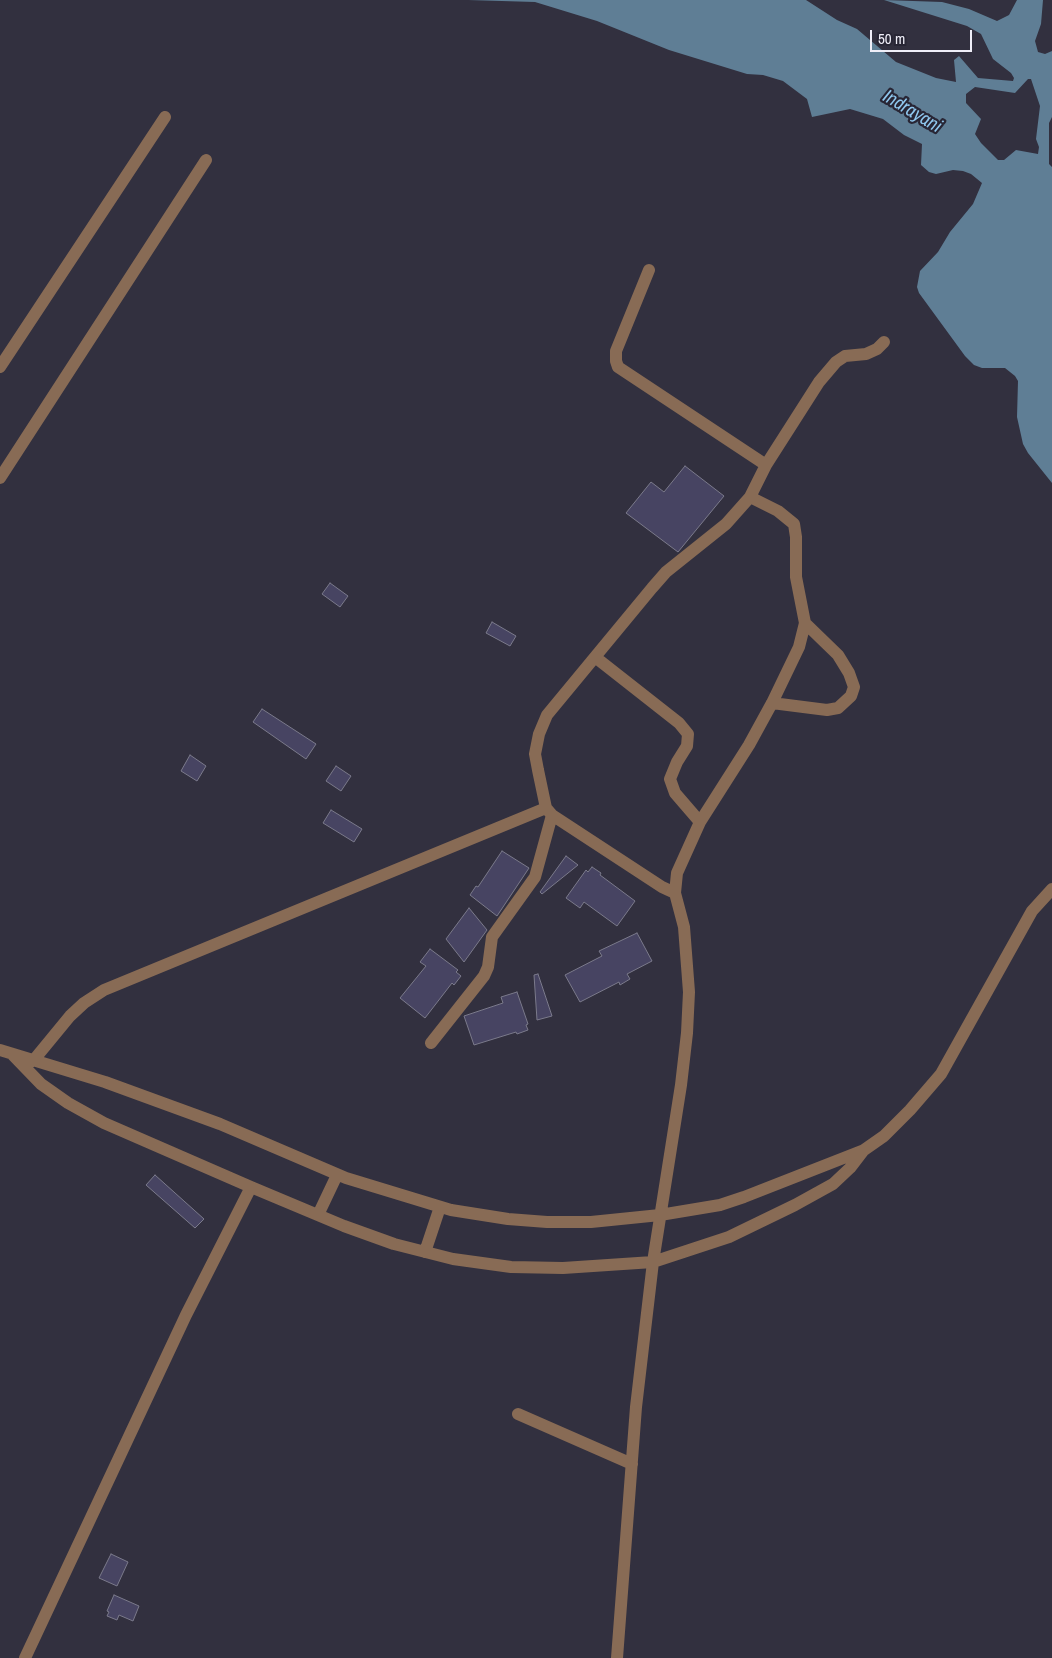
<!DOCTYPE html>
<html>
<head>
<meta charset="utf-8">
<style>
	body { margin:0 }
	#map { position:relative; width:1052px; height:1658px; overflow:hidden; background:#32303f; font-family:"Archivo Narrow",sans-serif }
	canvas { display:block }
	.scale { position:absolute; left:870px; top:30px; width:102px; height:22px; box-sizing:border-box; border:2px solid #efeef8; border-top:0; padding-left:6px; font-size:15px; line-height:18px; white-space:nowrap; color:#efeef8; -webkit-text-stroke:4px #282635; paint-order:stroke }
</style>
</head>
<body>
<div id="map">
<canvas width="1052" height="1658"></canvas>
<div class="scale">50 m</div>
</div>
<script>
const ctx = document.querySelector('canvas').getContext('2d');
ctx.lineJoin = 'round';
function fillPath(path, color) { ctx.fillStyle = color; ctx.fill(path, 'evenodd'); }
const poly = rows => new Path2D(rows.map(r => 'M' + r).join(''));
function strokePath(path, color, width, dash) { ctx.strokeStyle = color; ctx.lineWidth = width; ctx.lineCap = dash ? 'butt' : 'round'; ctx.setLineDash(dash || []); ctx.stroke(path); }
function label(font, color, halo, rows, align = 'center') {
  ctx.font = font + ' "Archivo Narrow",sans-serif'; ctx.lineWidth = 4.5; ctx.setLineDash([]); ctx.textBaseline = 'middle'; ctx.strokeStyle = halo; ctx.fillStyle = color; for (const [text, x, y, turn = 0] of rows) {
    ctx.save(); ctx.translate(x, y); ctx.rotate((+turn || 0) * Math.PI / 180); ctx.textAlign = isNaN(turn) ? turn : align; if (halo) ctx.strokeText(text, 0, 0); ctx.fillText(text, 0, 0); ctx.restore();
  }
}
fillPath(poly([
	[468,0,806,0,837,20,857,29,896,62,936,78,956,82,954,60,959,56,978,78,1013,81,1014,78,1011,73,993,59,981,34,967,26,884,0,942,2,969,9,997,21,1009,15,1017,0,1043,0,1041,24,1035,41,1038,52,1045,54,1052,51,1052,117,1049,123,1049,164,1052,167,1052,483,1028,453,1023,444,1017,417,1018,381,1015,376,1005,368,982,368,974,365,965,356,919,293,917,287,920,271,938,252,950,232,973,204,982,183,971,174,963,171,953,170,936,174,929,172,921,165,922,144,904,135,883,119,850,109,812,117,807,99,783,81,763,75,747,74,669,50,597,21,535,2],
	[1028,79,1031,79,1040,106,1036,139,1039,147,1038,154,1016,150,1004,160,998,160,981,143,975,134,981,119,966,103,966,94,975,87,1015,93]
]), '#5f7e95');
const building = poly([
	[685,466,724,496,678,552,626,513,651,482,664,492,685,466],
	[330,583,348,596,340,607,322,594,330,583],
	[492,622,516,636,510,646,486,633,492,622],
	[262,709,316,744,306,759,253,722,262,709],
	[190,755,206,766,197,781,181,771,190,755],
	[336,766,351,776,341,791,326,781,336,766],
	[331,810,362,829,354,842,323,823,331,810],
	[502,851,529,868,497,916,470,895,476,886,478,887,502,851],
	[566,856,578,865,542,894,540,892,566,856],
	[592,867,601,873,600,875,635,901,617,926,584,902,580,908,566,898,586,870,588,872,592,867],
	[469,908,487,930,464,962,446,939,469,908],
	[637,933,652,961,627,974,630,979,620,985,619,982,580,1002,565,975,602,956,599,951,637,933],
	[430,949,458,970,456,972,461,976,454,985,452,983,425,1018,400,998,426,966,420,962,430,949],
	[538,974,552,1016,537,1020,534,975,538,974],
	[517,992,528,1024,526,1025,528,1030,517,1034,516,1032,474,1045,464,1016,503,1003,501,997,517,992],
	[155,1175,204,1219,195,1228,146,1185,155,1175],
	[111,1554,128,1562,117,1586,99,1578,111,1554],
	[114,1595,139,1606,133,1621,119,1615,117,1620,107,1616,109,1612,107,1611,114,1595]
]);
fillPath(building, '#474462');
strokePath(building, '#7b7a8b', 1);
strokePath(poly([
	[649,270,616,351,616,361,618,367,766,465],
	[0,367,165,117],
	[0,478,206,160],
	[595,657,679,723,688,734,687,746,677,762,670,779,675,793,700,822],
	[772,703,827,710,838,708,851,696,854,687,849,673,838,655,805,623],
	[675,893,662,887,552,815,546,808,538,770,535,754,539,734,547,715,652,588,666,572,726,524,750,497,766,465,819,382,836,362,845,356,866,354,877,349,884,342],
	[431,1043,484,976,488,967,492,937,535,877,552,815],
	[0,1050,105,1082,220,1124,346,1178,451,1210,508,1219,547,1222,591,1222,660,1215,720,1205,744,1197,864,1150,884,1136,910,1110,941,1074,1032,911,1052,889],
	[13,1055,41,1084,68,1103,104,1123,251,1187,344,1226,394,1244,453,1259,511,1267,563,1268,653,1262,729,1237,795,1205,833,1184,850,1168,863,1151],
	[33,1061,70,1016,84,1003,104,990,546,808],
	[318,1215,337,1175],
	[425,1252,440,1207],
	[518,1414,632,1464],
	[25,1658,186,1315,251,1187],
	[617,1658,636,1407,653,1262,681,1085,687,1033,689,992,684,927,675,893,677,873,700,822,749,745,772,703,799,647,805,623,796,577,796,537,794,524,778,511,750,497]
]), '#886b55', 12);
label('italic 19px', '#8fc7ee', '#282635', [
	["Indrayani",912,112,31]
]);
</script>
</body>
</html>
